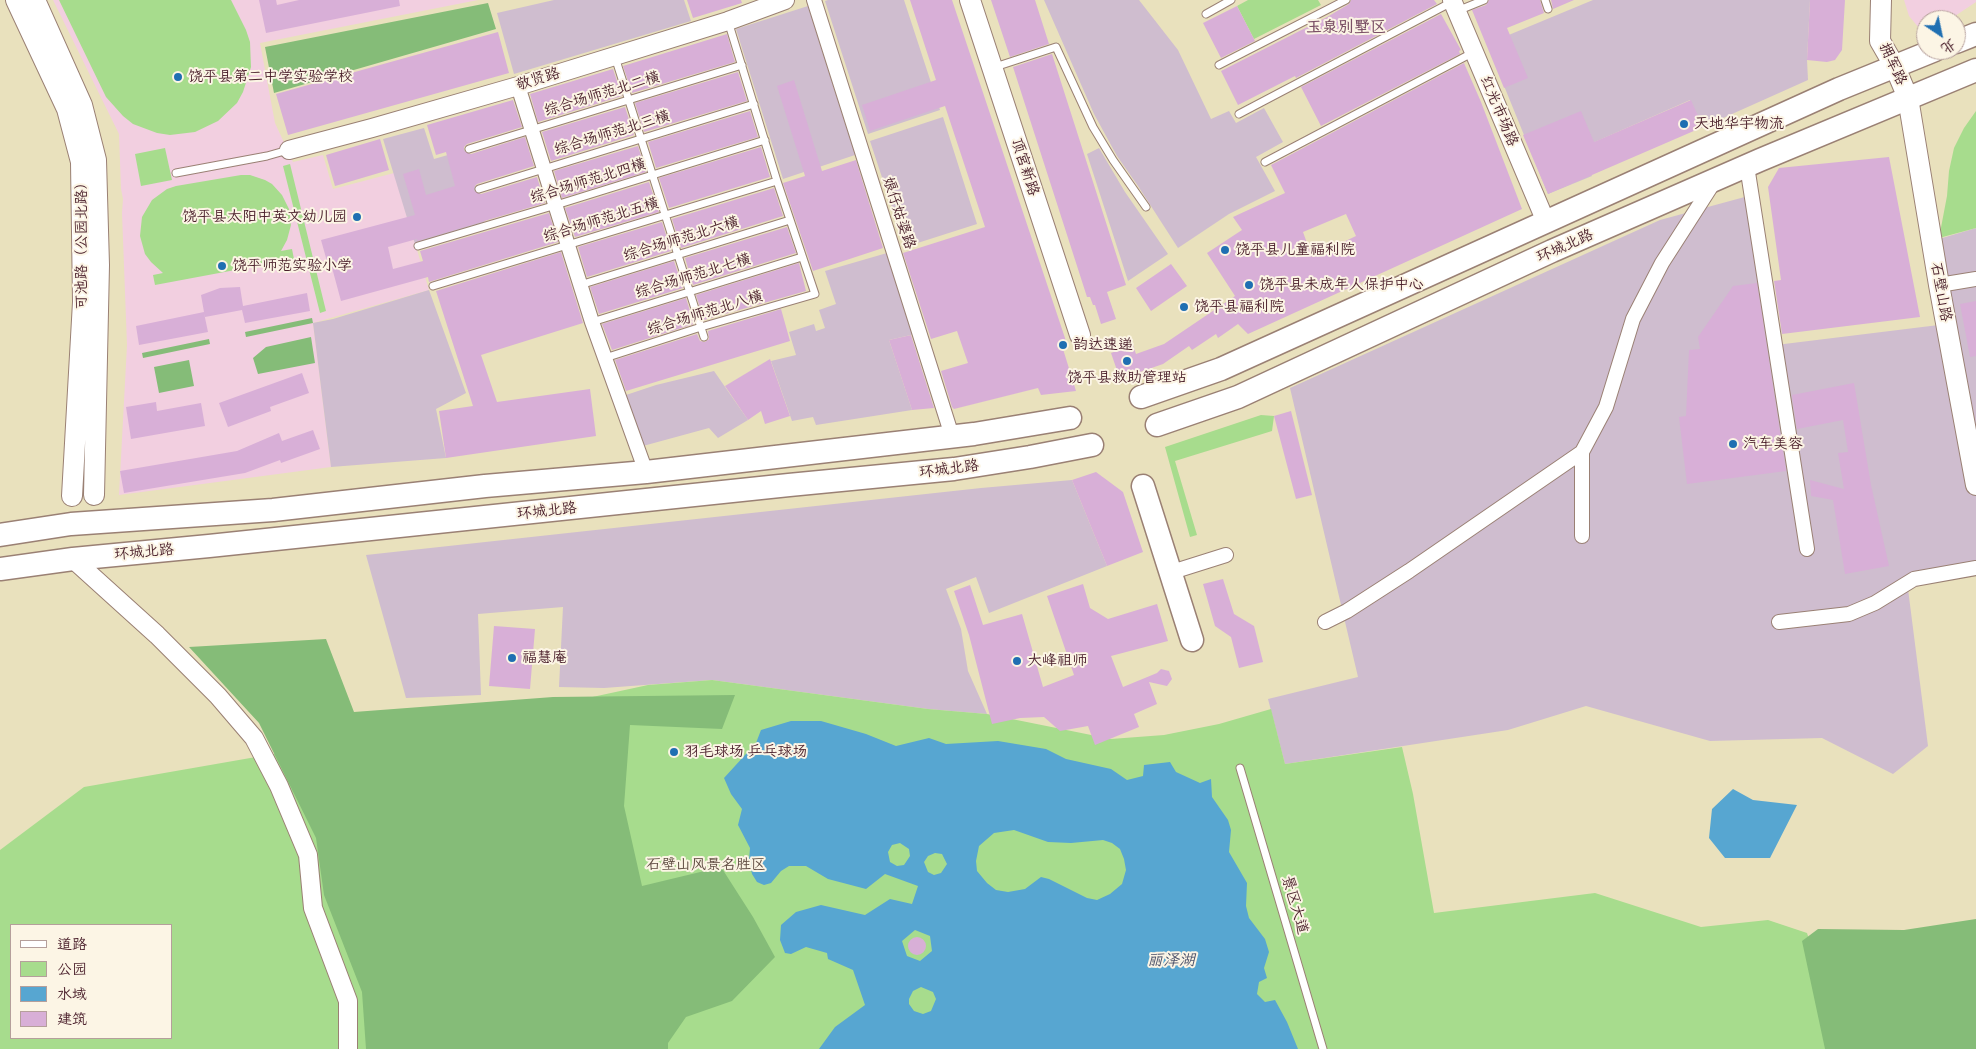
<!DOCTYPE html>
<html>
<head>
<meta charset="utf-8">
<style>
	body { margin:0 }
	#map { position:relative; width:1976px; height:1049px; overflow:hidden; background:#e9e1bd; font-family:Delius,"LXGW WenKai TC",sans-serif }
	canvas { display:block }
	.legend { position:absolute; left:10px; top:924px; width:162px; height:115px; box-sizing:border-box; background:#fcf5e5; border:1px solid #b59f9b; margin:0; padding:6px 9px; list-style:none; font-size:15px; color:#4a1f2b }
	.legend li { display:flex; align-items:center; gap:10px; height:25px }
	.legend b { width:25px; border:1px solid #b59f9b }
	.north { position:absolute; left:1916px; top:10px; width:50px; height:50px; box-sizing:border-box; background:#fcf5e5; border:1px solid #b59f9b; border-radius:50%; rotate:146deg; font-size:14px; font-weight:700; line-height:20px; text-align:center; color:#4a1f2b }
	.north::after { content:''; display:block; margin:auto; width:18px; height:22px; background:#1f6fb2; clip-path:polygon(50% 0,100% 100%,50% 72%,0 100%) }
</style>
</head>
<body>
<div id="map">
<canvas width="1976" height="1049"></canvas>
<ul class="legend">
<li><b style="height:6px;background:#fff"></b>道路</li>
<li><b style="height:14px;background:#a7dc8d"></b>公园</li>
<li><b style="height:14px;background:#57a6d1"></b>水域</li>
<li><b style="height:14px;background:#d8afd7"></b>建筑</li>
</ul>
<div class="north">北</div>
</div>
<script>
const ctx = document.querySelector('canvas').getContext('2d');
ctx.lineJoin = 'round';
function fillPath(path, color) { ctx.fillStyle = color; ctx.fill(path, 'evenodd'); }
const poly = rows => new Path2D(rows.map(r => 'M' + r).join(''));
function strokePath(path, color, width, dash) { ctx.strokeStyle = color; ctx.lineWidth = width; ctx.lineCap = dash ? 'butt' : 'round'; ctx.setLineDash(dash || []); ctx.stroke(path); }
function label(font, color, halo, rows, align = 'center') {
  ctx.font = font + ' Delius,"LXGW WenKai TC",sans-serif'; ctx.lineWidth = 4; ctx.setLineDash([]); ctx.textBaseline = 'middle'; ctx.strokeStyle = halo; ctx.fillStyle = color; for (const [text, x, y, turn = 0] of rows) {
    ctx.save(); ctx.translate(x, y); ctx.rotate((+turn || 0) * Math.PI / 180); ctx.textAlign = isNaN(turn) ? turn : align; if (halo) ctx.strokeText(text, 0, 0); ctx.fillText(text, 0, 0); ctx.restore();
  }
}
fillPath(poly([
	[53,0,478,0,260,43,275,123,293,162,323,155,333,189,394,173,429,290,313,323,331,467,119,495,127,345,122,213,123,199,121,189,119,134],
	[1904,0,1976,0,1976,2,1949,20,1926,20,1926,29,1919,28,1909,16]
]), '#f2cfe0');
fillPath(poly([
	[554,0,684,0,691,21,514,74,497,13],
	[828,0,904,0,940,110,868,134,825,1],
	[1044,0,1139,0,1178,50,1211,119,1229,111,1236,123,1264,108,1283,142,1256,157,1275,191,1229,214,1178,248,1138,186,1117,156,1094,114],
	[1593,0,1810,0,1807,60,1808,80,1703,127,1690,100,1581,148,1592,176,1548,194,1487,44],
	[808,6,855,155,783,179,736,29],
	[943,117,977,224,905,247,870,141],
	[424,128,434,159,465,150,485,223,415,244,383,139],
	[1099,148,1125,192,1168,254,1128,281,1087,154],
	[1752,195,1776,345,1955,323,1939,239,1976,228,1976,574,1926,584,1908,589,1928,746,1893,774,1822,738,1710,741,1586,706,1508,730,1285,764,1268,699,1358,677,1290,388,1660,220],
	[887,253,915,334,889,340,912,410,816,425,813,417,792,421,771,361,796,355,789,332,814,324,816,331,825,328,819,310,836,304,825,271],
	[429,290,466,393,436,409,446,458,331,467,313,323,333,319],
	[714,371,748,420,718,438,709,428,643,446,626,395,656,385],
	[1072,480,1107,566,989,613,976,577,946,589,961,629,968,671,987,714,928,709,712,680,604,688,559,687,563,607,478,614,481,695,406,698,366,555,981,488]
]), '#cfbdcf');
fillPath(poly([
	[59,0,231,0,246,30,250,42,251,67,243,92,237,103,218,121,195,132,170,135,157,133,133,124,123,116,106,97],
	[1248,0,1318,0,1321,5,1254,39,1237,6],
	[1976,111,1976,228,1939,238,1947,196,1949,171,1954,148,1964,128],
	[165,148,172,180,141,186,135,154],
	[290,164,326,311,320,313,283,166],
	[241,175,250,175,265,180,272,184,282,195,289,209,291,225,287,240,281,251,292,249,294,259,155,285,153,275,163,273,151,262,145,254,140,236,142,217,152,200,167,189,176,186],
	[1261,415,1274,416,1272,431,1175,461,1197,535,1190,537,1165,447],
	[712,680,928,709,987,714,1111,739,1164,735,1219,724,1271,709,1285,764,1402,747,1413,794,1434,913,1595,893,1701,927,1768,920,1807,933,1845,1049,0,1049,0,850,84,787,560,704,648,685],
	[11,925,171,925,171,1038,11,1038]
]), '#a7dc8d');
fillPath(poly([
	[488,3,496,29,274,93,265,47],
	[312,318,313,323,246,337,245,332],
	[311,337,315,363,258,374,253,358,266,347],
	[209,339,210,344,143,358,142,353],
	[189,360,194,386,159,393,154,367],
	[326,639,354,712,553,697,735,695,722,729,630,725,624,806,642,886,721,867,753,917,775,957,732,1001,686,1017,668,1043,668,1049,366,1049,362,992,324,895,316,838,259,723,189,647],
	[1976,919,1976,1049,1825,1049,1802,941,1818,929,1904,930]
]), '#85bc78');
fillPath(poly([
	[791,721,821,721,866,734,896,746,929,738,946,744,998,741,1046,749,1066,759,1111,769,1127,780,1143,776,1144,765,1170,762,1176,772,1200,783,1211,779,1212,797,1228,820,1231,830,1229,852,1247,883,1246,906,1249,918,1265,939,1269,952,1264,968,1267,978,1259,982,1257,994,1265,1002,1275,1000,1287,1022,1298,1049,819,1049,835,1027,865,1005,853,970,828,959,827,953,806,947,791,954,785,953,780,940,781,925,796,912,821,905,865,915,890,899,912,904,918,886,885,874,866,889,828,879,806,866,789,866,781,871,771,883,764,885,757,882,752,874,749,860,750,848,738,825,742,809,731,794,724,778,756,743,761,730],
	[1014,830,1048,842,1071,843,1103,840,1112,843,1120,849,1124,859,1126,870,1122,884,1110,894,1097,900,1087,898,1049,879,1041,877,1025,889,1008,892,996,890,987,883,977,871,976,861,979,846,994,833],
	[900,843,909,849,910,856,904,865,897,866,890,862,888,852,892,845],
	[935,853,942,854,947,864,941,873,934,875,928,872,924,862,928,856],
	[915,930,930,936,932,951,920,961,907,956,902,941],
	[921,987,933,992,936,999,931,1011,923,1014,914,1011,909,1004,909,999,913,991],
	[1733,789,1753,800,1797,805,1770,858,1725,858,1709,838,1712,809]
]), '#57a6d1');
fillPath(poly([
	[259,0,276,0,277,5,299,0,399,0,400,6,266,33],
	[687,0,741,0,742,3,693,18],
	[910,0,952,0,1064,335,1068,347,1063,349,1076,391,1041,395,1038,388,954,409,952,407,941,371,968,363,957,331,931,339,903,253,985,227,945,106,870,131,862,105,936,80],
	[991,0,1035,0,1049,44,1010,57],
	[1351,0,1434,0,1437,4,1296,78,1295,76,1238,105,1221,71,1327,17,1349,4],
	[1489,0,1540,0,1544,13,1507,28,1528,78,1504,88,1472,10,1486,5],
	[1551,0,1574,0,1553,9],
	[1810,0,1845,0,1842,50,1835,60,1827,62,1807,60],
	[1237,6,1255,41,1221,58,1203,23],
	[1441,14,1461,50,1459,51,1460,54,1321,126,1301,87],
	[498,32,509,73,288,135,276,94],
	[727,34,735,62,632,93,623,66],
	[1052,54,1126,285,1107,292,1116,319,1101,324,1095,305,1093,305,1090,297,1087,297,1013,67],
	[1464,63,1481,102,1522,209,1248,334,1238,324,1218,338,1216,334,1192,350,1189,346,1163,364,1120,379,1111,353,1133,345,1136,354,1164,344,1235,296,1207,253,1242,230,1233,217,1285,193,1271,165],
	[1346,214,1356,236,1312,257,1303,232],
	[613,69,622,96,538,122,530,94],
	[738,72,747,101,644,132,635,103],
	[794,80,822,171,856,160,883,248,813,271,783,183,805,176,777,86],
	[513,100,522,127,467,144,464,147,464,151,471,154,525,137,534,166,477,184,474,187,474,191,481,194,537,177,545,203,417,241,417,239,388,247,393,269,423,261,420,251,549,213,558,242,429,282,428,277,341,301,331,264,328,265,321,240,415,215,403,174,419,169,426,195,455,186,446,152,436,155,427,125],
	[1691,100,1703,127,1548,194,1523,135,1581,111,1594,142],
	[625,107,634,135,551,161,542,132],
	[750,111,758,137,656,168,648,142],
	[380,139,389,170,335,186,326,155],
	[638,146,646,172,562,198,554,171],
	[761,147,770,177,669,208,659,178],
	[1889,157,1920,317,1782,334,1774,281,1781,280,1768,187,1779,168],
	[649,182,659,212,575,237,565,208],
	[774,188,783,216,681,248,672,219],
	[662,222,671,251,587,277,578,247],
	[787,227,796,253,693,285,685,258],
	[561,252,583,323,481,355,497,402,590,389,596,436,446,458,439,411,473,406,436,291],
	[674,261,683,288,599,314,590,287],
	[799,263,806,291,704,320,696,295],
	[1171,264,1187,286,1151,311,1136,288],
	[1757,283,1786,471,1687,484,1679,417,1686,416,1689,350,1700,349,1698,337,1733,286],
	[240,287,243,306,307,293,310,311,245,323,242,310,205,317,204,313,208,332,139,345,136,326,204,312,201,295,220,288],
	[686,298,694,324,612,350,602,324],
	[1976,301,1976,356,1970,357,1960,304],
	[781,309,790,341,626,391,615,360,697,334,700,341,705,342,709,339,708,331],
	[911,335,934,408,912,410,889,340],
	[770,359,790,416,765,424,761,411,748,420,725,386],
	[302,373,309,393,270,407,271,411,228,427,219,403],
	[1854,383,1871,485,1889,566,1845,574,1833,500,1811,496,1810,480,1844,489,1838,453,1848,452,1843,420,1797,429,1792,395],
	[156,402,157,411,201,403,205,426,131,439,126,407],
	[1291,411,1312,495,1296,499,1274,416],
	[313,430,320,449,281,463,280,460,245,473,124,493,120,471,237,451,279,433,282,441],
	[1096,472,1123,492,1143,552,1107,566,1072,480],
	[1223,579,1234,614,1254,626,1263,662,1239,668,1231,637,1215,626,1203,584],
	[1083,584,1090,608,1108,619,1157,604,1168,641,1111,656,1123,687,1157,673,1161,669,1169,671,1172,679,1167,686,1149,682,1157,704,1134,714,1139,727,1095,745,1088,726,1060,731,1044,717,1020,718,992,724,969,635,954,591,970,585,983,625,1022,614,1043,687,1074,675,1047,596],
	[494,626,535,629,530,689,489,686],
	'908 946a9 9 0 1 1 18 0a9 9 0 1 1-18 0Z'
]), '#d8afd7');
const service = poly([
	[1545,0,1548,9],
	[1457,11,1484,0],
	[1206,14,1231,0],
	[615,57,704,337],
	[1219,65,1346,0],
	[995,67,1056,47,1093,127,1113,160,1146,207],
	[1239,114,1452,2],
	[469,149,742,65],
	[1265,162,1474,52],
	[176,173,267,156,288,150],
	[479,189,754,104],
	[418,246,556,205,765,140],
	[580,285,790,220],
	[433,286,777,181],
	[592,322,802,257],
	[605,358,701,327,815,294,777,181,728,21],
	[1240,768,1323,1049]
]);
const minor = poly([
	[814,0,952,436],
	[518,86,592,322,646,472],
	[1747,166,1807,549],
	[1939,285,1976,279],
	[1582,452,1582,536],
	[1172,572,1226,555],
	[1325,622,1347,611,1409,571,1582,452,1606,407,1633,319,1662,263,1714,182],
	[1779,622,1849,614,1875,603,1914,579,1976,568]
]);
const tertiary = poly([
	[1452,0,1546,222],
	[289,150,372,128,518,86,728,21,785,0],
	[73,559,157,635,218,696,254,738,279,786,308,855,313,908,348,1001,348,1049]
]);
const secondary = poly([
	[16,0,67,109,81,162,83,302,72,496],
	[35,0,82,105,96,160,99,265,94,495],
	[970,0,1080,335],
	[1881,0,1880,41,1895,67,1908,98,1939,285,1976,485]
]);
const primary = poly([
	[1956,42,1976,34],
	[1141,397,1221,369,1839,89,1935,50],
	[1157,425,1238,397,1552,251,1760,160,1976,70],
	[1143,486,1192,640],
	[0,535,71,524,273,510,485,486,646,472,974,434,1070,418],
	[0,569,73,559,209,546,789,485,954,469,1030,457,1092,445]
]);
strokePath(service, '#9a8074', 9);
strokePath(minor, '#9a8074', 16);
strokePath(tertiary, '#9a8074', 20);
strokePath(secondary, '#9a8074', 22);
strokePath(primary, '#9a8074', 25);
strokePath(service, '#fff', 7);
strokePath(minor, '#fff', 14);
strokePath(tertiary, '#fff', 18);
strokePath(secondary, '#fff', 20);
strokePath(primary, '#fff', 22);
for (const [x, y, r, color] of [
	[178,77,5,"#1f6fb2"],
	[1684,124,5,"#1f6fb2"],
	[357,217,5,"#1f6fb2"],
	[1225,250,5,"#1f6fb2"],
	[222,266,5,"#1f6fb2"],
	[1249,285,5,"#1f6fb2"],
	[1184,307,5,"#1f6fb2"],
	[1063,345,5,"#1f6fb2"],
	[1127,361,5,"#1f6fb2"],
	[1733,444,5,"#1f6fb2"],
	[512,658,5,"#1f6fb2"],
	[1017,661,5,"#1f6fb2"],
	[674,752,5,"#1f6fb2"]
]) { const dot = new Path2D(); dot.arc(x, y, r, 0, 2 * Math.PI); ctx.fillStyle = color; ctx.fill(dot); strokePath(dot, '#fcf5e5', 2); }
label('15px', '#4a1f2b', '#fcf5e5', [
	["拥军路",1893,64,65],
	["敬贤路",538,79,-17],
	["综合场师范北二横",602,94,-17],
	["红光市场路",1499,111,67],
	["综合场师范北三横",612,133,-17],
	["顶宫新路",1025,167,72],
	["综合场师范北四横",588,181,-17],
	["娘仔姑婆路",899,213,72],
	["综合场师范北五横",601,220,-17],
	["综合场师范北六横",681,239,-17],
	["可池路（公园北路）",82,242,-90],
	["环城北路",1565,246,-24],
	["综合场师范北七横",693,276,-17],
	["石壁山路",1941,292,80],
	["综合场师范北八横",705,313,-17],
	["环城北路",949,469,-7],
	["环城北路",547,511,-6],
	["环城北路",144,552,-5],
	["景区大道",1295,905,74]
]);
label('15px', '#4a1f2b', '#fcf5e5', [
	["饶平县第二中学实验学校",188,77],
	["天地华宇物流",1694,124],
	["饶平县太阳中英文幼儿园",347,217,"right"],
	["饶平县儿童福利院",1235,250],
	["饶平师范实验小学",232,266],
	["饶平县未成年人保护中心",1259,285],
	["饶平县福利院",1194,307],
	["韵达速递",1073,345],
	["饶平县救助管理站",1127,378,"center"],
	["汽车美容",1743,444],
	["福慧庵",522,658],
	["大峰祖师",1027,661],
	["羽毛球场 乒乓球场",684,752]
], 'left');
label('15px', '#614e44', '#fcf5e5', [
	["石壁山风景名胜区",706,865]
]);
label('bold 16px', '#7c5167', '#fcf5e5', [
	["玉泉别墅区",1346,27]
]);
label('italic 16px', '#4f556d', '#fcf5e5', [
	["丽泽湖",1171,960]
]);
</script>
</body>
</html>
